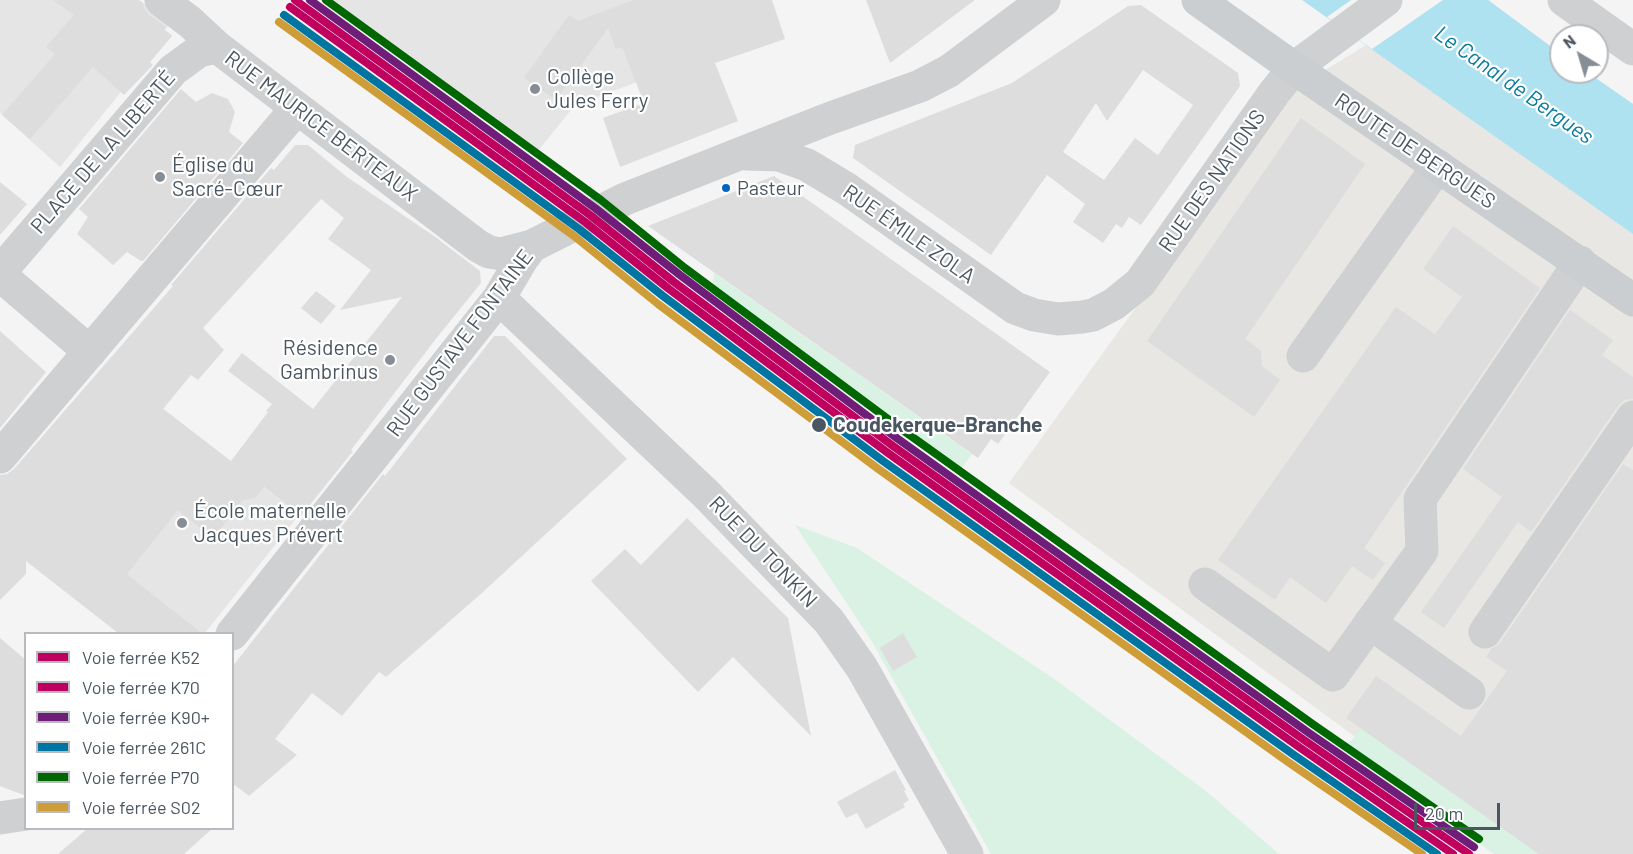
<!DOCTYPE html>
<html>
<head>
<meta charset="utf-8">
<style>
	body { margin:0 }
	#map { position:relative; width:1633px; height:854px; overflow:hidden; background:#f4f4f4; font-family:Barlow,sans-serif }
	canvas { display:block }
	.legend { position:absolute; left:24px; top:632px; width:210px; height:198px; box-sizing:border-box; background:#fff; border:2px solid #b7bbc0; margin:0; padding:8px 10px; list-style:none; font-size:18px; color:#4a5661 }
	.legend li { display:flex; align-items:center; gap:12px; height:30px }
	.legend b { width:30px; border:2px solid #b7bbc0 }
	.north { position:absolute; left:1549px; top:24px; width:60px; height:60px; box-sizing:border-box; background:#fff; border:2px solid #b7bbc0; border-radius:50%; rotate:322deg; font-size:16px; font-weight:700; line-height:24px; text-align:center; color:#4a5661 }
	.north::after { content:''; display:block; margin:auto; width:21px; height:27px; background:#868d94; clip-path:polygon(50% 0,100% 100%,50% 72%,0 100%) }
	.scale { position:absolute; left:1414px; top:803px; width:86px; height:27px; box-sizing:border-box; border:3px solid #4a5661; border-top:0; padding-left:8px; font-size:18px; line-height:21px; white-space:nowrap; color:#4a5661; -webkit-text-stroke:4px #fff; paint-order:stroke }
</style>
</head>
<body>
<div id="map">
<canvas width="1633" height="854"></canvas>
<ul class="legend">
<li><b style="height:8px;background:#bf005f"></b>Voie ferrée K52</li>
<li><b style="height:8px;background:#bf005f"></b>Voie ferrée K70</li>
<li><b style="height:8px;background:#6e1e78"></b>Voie ferrée K90+</li>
<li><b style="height:8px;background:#0075a1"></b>Voie ferrée 261C</li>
<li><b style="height:8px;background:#060"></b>Voie ferrée P70</li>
<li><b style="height:8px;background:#cf9d38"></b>Voie ferrée S02</li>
</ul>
<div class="north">N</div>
<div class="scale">20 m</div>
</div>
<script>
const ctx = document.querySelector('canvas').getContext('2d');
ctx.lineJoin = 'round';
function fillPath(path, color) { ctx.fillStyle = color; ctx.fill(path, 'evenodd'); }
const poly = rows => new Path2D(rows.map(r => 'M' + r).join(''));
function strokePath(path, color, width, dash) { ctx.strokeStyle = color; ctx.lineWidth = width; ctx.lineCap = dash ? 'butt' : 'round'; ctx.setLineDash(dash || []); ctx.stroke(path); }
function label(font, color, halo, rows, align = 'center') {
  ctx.font = font + ' Barlow,sans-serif'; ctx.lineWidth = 4.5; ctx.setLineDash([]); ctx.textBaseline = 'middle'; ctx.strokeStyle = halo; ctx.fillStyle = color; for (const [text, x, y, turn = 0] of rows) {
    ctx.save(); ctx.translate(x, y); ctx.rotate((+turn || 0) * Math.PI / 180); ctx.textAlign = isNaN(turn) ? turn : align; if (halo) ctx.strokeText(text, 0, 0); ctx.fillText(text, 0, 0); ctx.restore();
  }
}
fillPath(poly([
	[1439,0,1488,0,1561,54,1561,72,1587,72,1633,104,1633,854,1515,854,1009,483,1293,90]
]), '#e8e7e3');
fillPath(poly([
	[0,0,139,0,171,22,165,30,172,35,171,37,154,57,148,53,121,92,60,167,0,113],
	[325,0,635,0,662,73,575,105,538,151],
	[164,409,299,515,205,633,202,633,68,528]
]), '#e6e5e6');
fillPath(poly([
	[714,273,972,454,961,469,870,405,713,288],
	[795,525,857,548,1053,678,1206,791,1279,854,991,854,871,640],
	[1361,728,1471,806,1539,854,1494,854,1347,746]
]), '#d9f2e3');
fillPath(poly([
	[1302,0,1488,0,1561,54,1561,72,1587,72,1633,104,1633,234]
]), '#aee2f0');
fillPath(poly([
	[1351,0,1443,0,1372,49,1327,17]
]), '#f4f4f4');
fillPath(poly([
	[53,0,139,0,143,3,144,8,149,15,166,27,164,30,172,36,150,62,153,65,124,95,93,67,30,139,2,115,55,54,46,47,74,15],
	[633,0,772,0,785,39,715,63,738,121,620,167,603,118,644,103,622,47,616,49,608,28,556,100,524,78,569,15,578,21],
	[866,0,975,0,890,63],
	[1141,5,1238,73,1240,86,1141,225,1129,217,1122,228,1116,224,1103,243,1073,222,1085,204,1047,175,991,255,853,158,855,145,1012,83,1128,6],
	[1143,70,1193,105,1158,155,1135,138,1104,180,1063,152,1096,103,1107,121],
	[181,89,196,102,212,93,228,99,235,112,229,132,243,143,143,261,141,261,127,252,113,265,77,234,88,217,79,209],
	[1301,118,1365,164,1245,339,1261,351,1262,366,1280,380,1254,417,1147,341],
	[295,145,308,145,347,177,434,236,480,271,481,283,435,340,351,450,353,451,301,516,264,487,255,498,243,500,213,538,178,510,127,574,202,633,118,633,26,561,26,574,0,600,0,475,7,474,14,469,173,286,171,285,271,168,274,170],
	[321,199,344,218,328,239,371,270,340,310,402,297,313,409,242,353,228,371,272,404,266,411,268,412,231,461,163,409,191,375,198,380,224,350,203,328],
	[774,176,1050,372,998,444,991,439,978,458,648,226],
	[0,182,27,204,0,235],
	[1453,226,1540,288,1364,548,1385,563,1373,580,1352,566,1326,603,1290,577,1275,600,1218,560,1396,307,1435,334,1462,297,1423,269],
	[316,291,336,306,321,324,301,308],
	[1570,310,1613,340,1602,355,1633,377,1633,399,1624,400,1618,406,1531,532,1518,522,1444,628,1421,612,1502,497,1463,469],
	[0,331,46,372,0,428],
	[494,336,505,336,627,459,483,592,386,677,379,672,342,716,312,693,275,739,297,755,249,796,232,783,232,667,332,540,331,540,383,474,385,476],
	[1623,464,1633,470,1633,854,1539,854,1346,718,1376,676,1461,736,1507,671,1486,657,1491,649,1500,643],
	[687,518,788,618,811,736,733,657,698,692,591,581,625,549,641,565],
	[903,633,917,657,893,671,880,648],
	[0,638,26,660,26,796,0,786],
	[895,770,906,790,904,791,909,800,903,804,905,807,866,829,857,813,846,818,837,802],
	[88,828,213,828,184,854,58,854]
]), '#ddddde');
strokePath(poly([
	[161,0,190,22,217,47,478,246,489,252,501,254,532,246],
	[1564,0,1633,49],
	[746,154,779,155,807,165,847,189,1015,308,1034,315,1058,319,1082,317,1093,315,1114,304,1140,283,1274,93,1294,68,1386,0],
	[0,272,173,70,199,51,217,47],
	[0,275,90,352],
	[499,298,706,494,829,621,862,668,967,854],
	[1303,356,1438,166],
	[0,457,297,108],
	[1205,584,1333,675,1422,551,1420,499,1580,262],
	[1370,623,1469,693],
	[1485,632,1633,417],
	[232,634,499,298,522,259,532,246,625,199,828,119,920,86,949,71,1044,0],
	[0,818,26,814]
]), '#ced0d2', 33);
strokePath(poly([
	[1198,0,1294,68,1633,300]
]), '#caced1', 33);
strokePath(poly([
	[295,0,590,215,674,282,893,446,1304,740,1469,854]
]), '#bf005f', 8);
strokePath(poly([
	[290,7,585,222,669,289,888,453,1299,747,1453,854]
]), '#bf005f', 8);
strokePath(poly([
	[310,0,595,208,680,275,898,439,1309,733,1474,847]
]), '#6e1e78', 8);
strokePath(poly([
	[284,15,579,229,663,296,883,461,1294,755,1437,854]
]), '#0075a1', 8);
strokePath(poly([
	[326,0,601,200,685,268,904,431,1314,725,1479,839]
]), '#060', 8);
strokePath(poly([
	[279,22,574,236,658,304,877,468,1288,762,1422,854]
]), '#cf9d38', 8);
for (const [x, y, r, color] of [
	[535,89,6,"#868d94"],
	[160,177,6,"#868d94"],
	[726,188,5,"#0065bd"],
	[390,360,6,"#868d94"],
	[819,425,8,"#4a5661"],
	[182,523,6,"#868d94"]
]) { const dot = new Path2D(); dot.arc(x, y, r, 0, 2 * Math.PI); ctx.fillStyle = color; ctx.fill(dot); strokePath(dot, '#fff', 2); }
label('20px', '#4a5661', '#fff', [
	["Pasteur",737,188]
], 'left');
label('21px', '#4a5661', '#fff', [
	["Collège",547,77],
	["Jules Ferry",547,101],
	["Église du",172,165],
	["Sacré-Cœur",172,189],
	["Résidence",378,348,"right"],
	["Gambrinus",378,372,"right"],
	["École maternelle",194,511],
	["Jacques Prévert",194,535]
], 'left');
label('21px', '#4a5661', '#fff', [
	["RUE MAURICE BERTEAUX",321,126,37],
	["ROUTE DE BERGUES",1415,151,34],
	["PLACE DE LA LIBERTÉ",103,152,-49],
	["RUE DES NATIONS",1212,181,-55],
	["RUE ÉMILE ZOLA",909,234,35],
	["RUE GUSTAVE FONTAINE",460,343,-53],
	["RUE DU TONKIN",763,552,46]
]);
label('bold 21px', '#4a5661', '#fff', [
	["Coudekerque-Branche",833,425]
], 'left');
label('italic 22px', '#0c7c9b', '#fff', [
	["Le Canal de Bergues",1514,85,35]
]);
</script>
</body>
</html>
